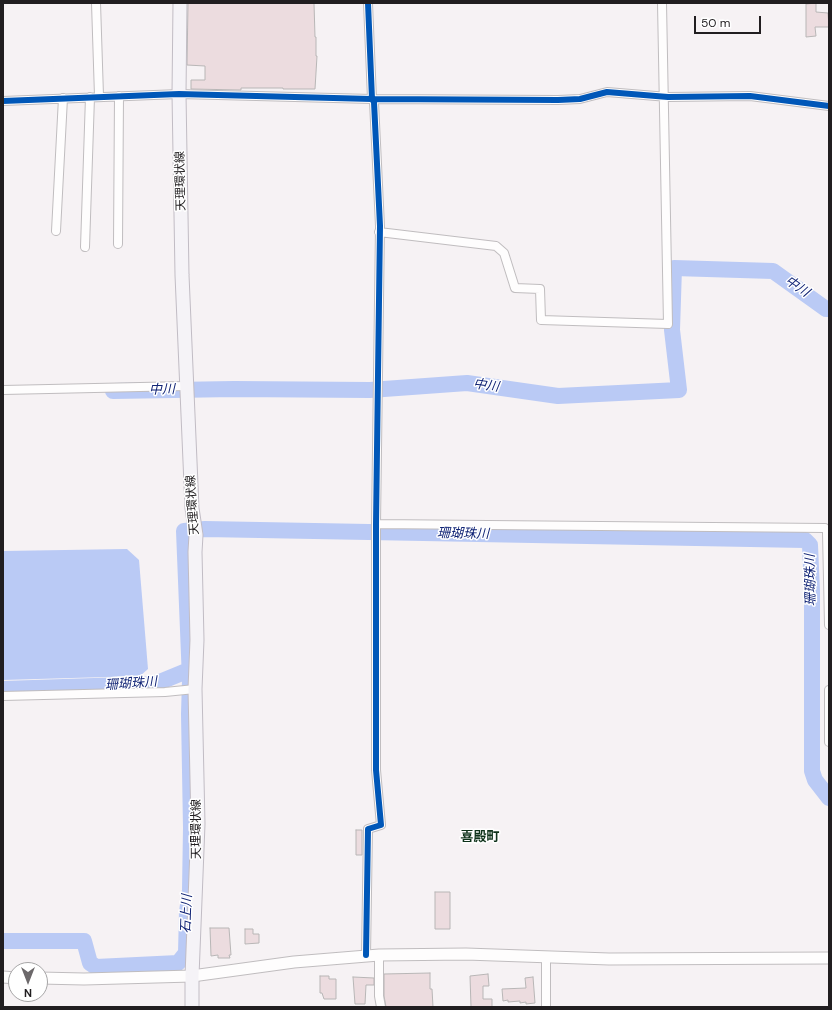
<!DOCTYPE html>
<html>
<head>
<meta charset="utf-8">
<style>
	body { margin:0 }
	#map { position:relative; width:832px; height:1010px; overflow:hidden; background:#f6f2f4; font-family:"DM Sans",sans-serif }
	canvas { display:block }
	.frame { position:absolute; inset:0; border:4px solid #211e20; pointer-events:none }
	.north { position:absolute; left:8px; top:962px; width:40px; height:40px; box-sizing:border-box; background:#fff; border:1px solid #a6a5a6; border-radius:50%; rotate:180deg; font-size:11px; font-weight:700; line-height:16px; text-align:center; color:#211e20 }
	.north::after { content:''; display:block; margin:auto; width:14px; height:18px; background:#6c686a; clip-path:polygon(50% 0,100% 100%,50% 72%,0 100%) }
	.scale { position:absolute; left:694px; top:16px; width:67px; height:18px; box-sizing:border-box; border:2px solid #211e20; border-top:0; padding-left:5px; font-size:12px; line-height:14px; white-space:nowrap; color:#211e20; -webkit-text-stroke:3px #fff; paint-order:stroke }
</style>
</head>
<body>
<div id="map">
<canvas width="832" height="1010"></canvas>
<div class="frame"></div>
<div class="north">N</div>
<div class="scale">50 m</div>
</div>
<script>
const ctx = document.querySelector('canvas').getContext('2d');
ctx.lineJoin = 'round';
function fillPath(path, color) { ctx.fillStyle = color; ctx.fill(path, 'evenodd'); }
const poly = rows => new Path2D(rows.map(r => 'M' + r).join(''));
function strokePath(path, color, width, dash) { ctx.strokeStyle = color; ctx.lineWidth = width; ctx.lineCap = dash ? 'butt' : 'round'; ctx.setLineDash(dash || []); ctx.stroke(path); }
function label(font, color, halo, rows, align = 'center') {
  ctx.font = font + ' "DM Sans","Noto Sans JP",sans-serif'; ctx.lineWidth = 3; ctx.setLineDash([]); ctx.textBaseline = 'middle'; ctx.strokeStyle = halo; ctx.fillStyle = color; for (const [text, x, y, turn = 0] of rows) {
    ctx.save(); ctx.translate(x, y); ctx.rotate((+turn || 0) * Math.PI / 180); ctx.textAlign = isNaN(turn) ? turn : align; if (halo) ctx.strokeText(text, 0, 0); ctx.fillText(text, 0, 0); ctx.restore();
  }
}
fillPath(poly([
	[127,549,139,560,148,669,140,676,3,680,3,551]
]), '#bacaf5');
strokePath(poly([
	[113,391,234,389,370,390,467,383,558,396,679,390,672,330,674,268,773,271,826,309,829,309],
	[3,689,155,684,189,670],
	[3,941,84,941,90,963,96,967,178,963,186,953,187,912,190,890,191,828,189,714,190,680,184,531,205,529,805,540,810,545,812,591,812,771,815,780,829,798]
]), '#bacaf5', 16);
const building = poly([
	[188,3,314,3,315,37,316,37,316,56,317,56,315,89,283,89,283,88,241,88,241,90,191,89,191,80,205,80,205,66,187,65,188,3],
	[816,3,816,12,828,13,829,27,815,27,816,36,806,37,806,4,816,3],
	[356,830,362,830,362,855,356,855,356,830],
	[435,892,450,892,450,929,435,929,435,892],
	[210,928,229,928,231,955,229,955,230,958,218,958,218,955,211,956,210,928],
	[245,929,253,929,253,934,259,934,259,943,245,944,245,929],
	[430,973,430,989,432,989,433,1007,386,1007,384,996,384,974,430,973],
	[488,974,489,986,483,986,483,999,492,999,492,1007,471,1007,470,976,488,974],
	[320,976,329,976,329,979,336,979,336,999,324,999,322,993,320,993,320,976],
	[353,977,374,978,374,985,366,985,365,1004,355,1004,353,977],
	[533,977,535,1003,526,1004,526,1002,520,1003,520,1001,508,1002,508,1000,503,1001,502,989,526,988,525,978,533,977]
]);
fillPath(building, '#ecdcdf');
strokePath(building, '#b8b6b6', 1);
const minor = poly([
	[96,3,99,96],
	[3,101,179,94,372,99,558,100,580,99,607,92,668,97,750,96,829,106],
	[56,231,63,98],
	[379,232,496,246,504,253,515,288,540,289,541,320,668,324,662,3],
	[118,244,119,96],
	[85,247,90,97],
	[3,390,186,386],
	[376,524,825,528,827,530,827,533,829,625],
	[829,690,829,742],
	[3,696,165,692,195,689],
	[366,955,368,829,381,825,376,770,376,524,380,226,374,102,372,99,368,3],
	[379,955,379,996,381,1007],
	[546,1007,546,958]
]);
const tertiary = poly([
	[3,977,16,978],
	[40,978,84,979,192,976,294,962,379,955,466,954,609,959,829,958]
]);
const primary = poly([
	[180,3,179,94,182,275,192,508,196,535,195,552,197,640,195,689,198,824,192,976,192,1007]
]);
strokePath(minor, '#c0bdbf', 10);
strokePath(tertiary, '#c0bdbf', 13);
strokePath(primary, '#c1bcc4', 15);
strokePath(minor, '#fefdfd', 8);
strokePath(tertiary, '#fefdfd', 11);
strokePath(primary, '#f5f3f7', 13);
strokePath(poly([
	[3,101,179,94,372,99,558,100,580,99,607,92,668,97,750,96,829,106],
	[366,955,368,829,381,825,376,770,376,524,380,226,374,102,372,99,368,3]
]), '#0057b8', 6);
label('12px', '#211e20', '#fff', [
	["天理環状線",181,181,-91],
	["天理環状線",193,505,-94],
	["天理環状線",197,829,-90]
]);
label('italic 13px', '#102375', '#fff', [
	["中川",797,287,34],
	["中川",486,386,8],
	["中川",162,390,-1],
	["珊瑚珠川",463,534,1],
	["珊瑚珠川",811,580,-91],
	["珊瑚珠川",131,684,-4],
	["石上川",187,914,-88]
]);
label('bold 13px', '#0e321a', '#fff', [
	["喜殿町",480,838]
]);
</script>
</body>
</html>
